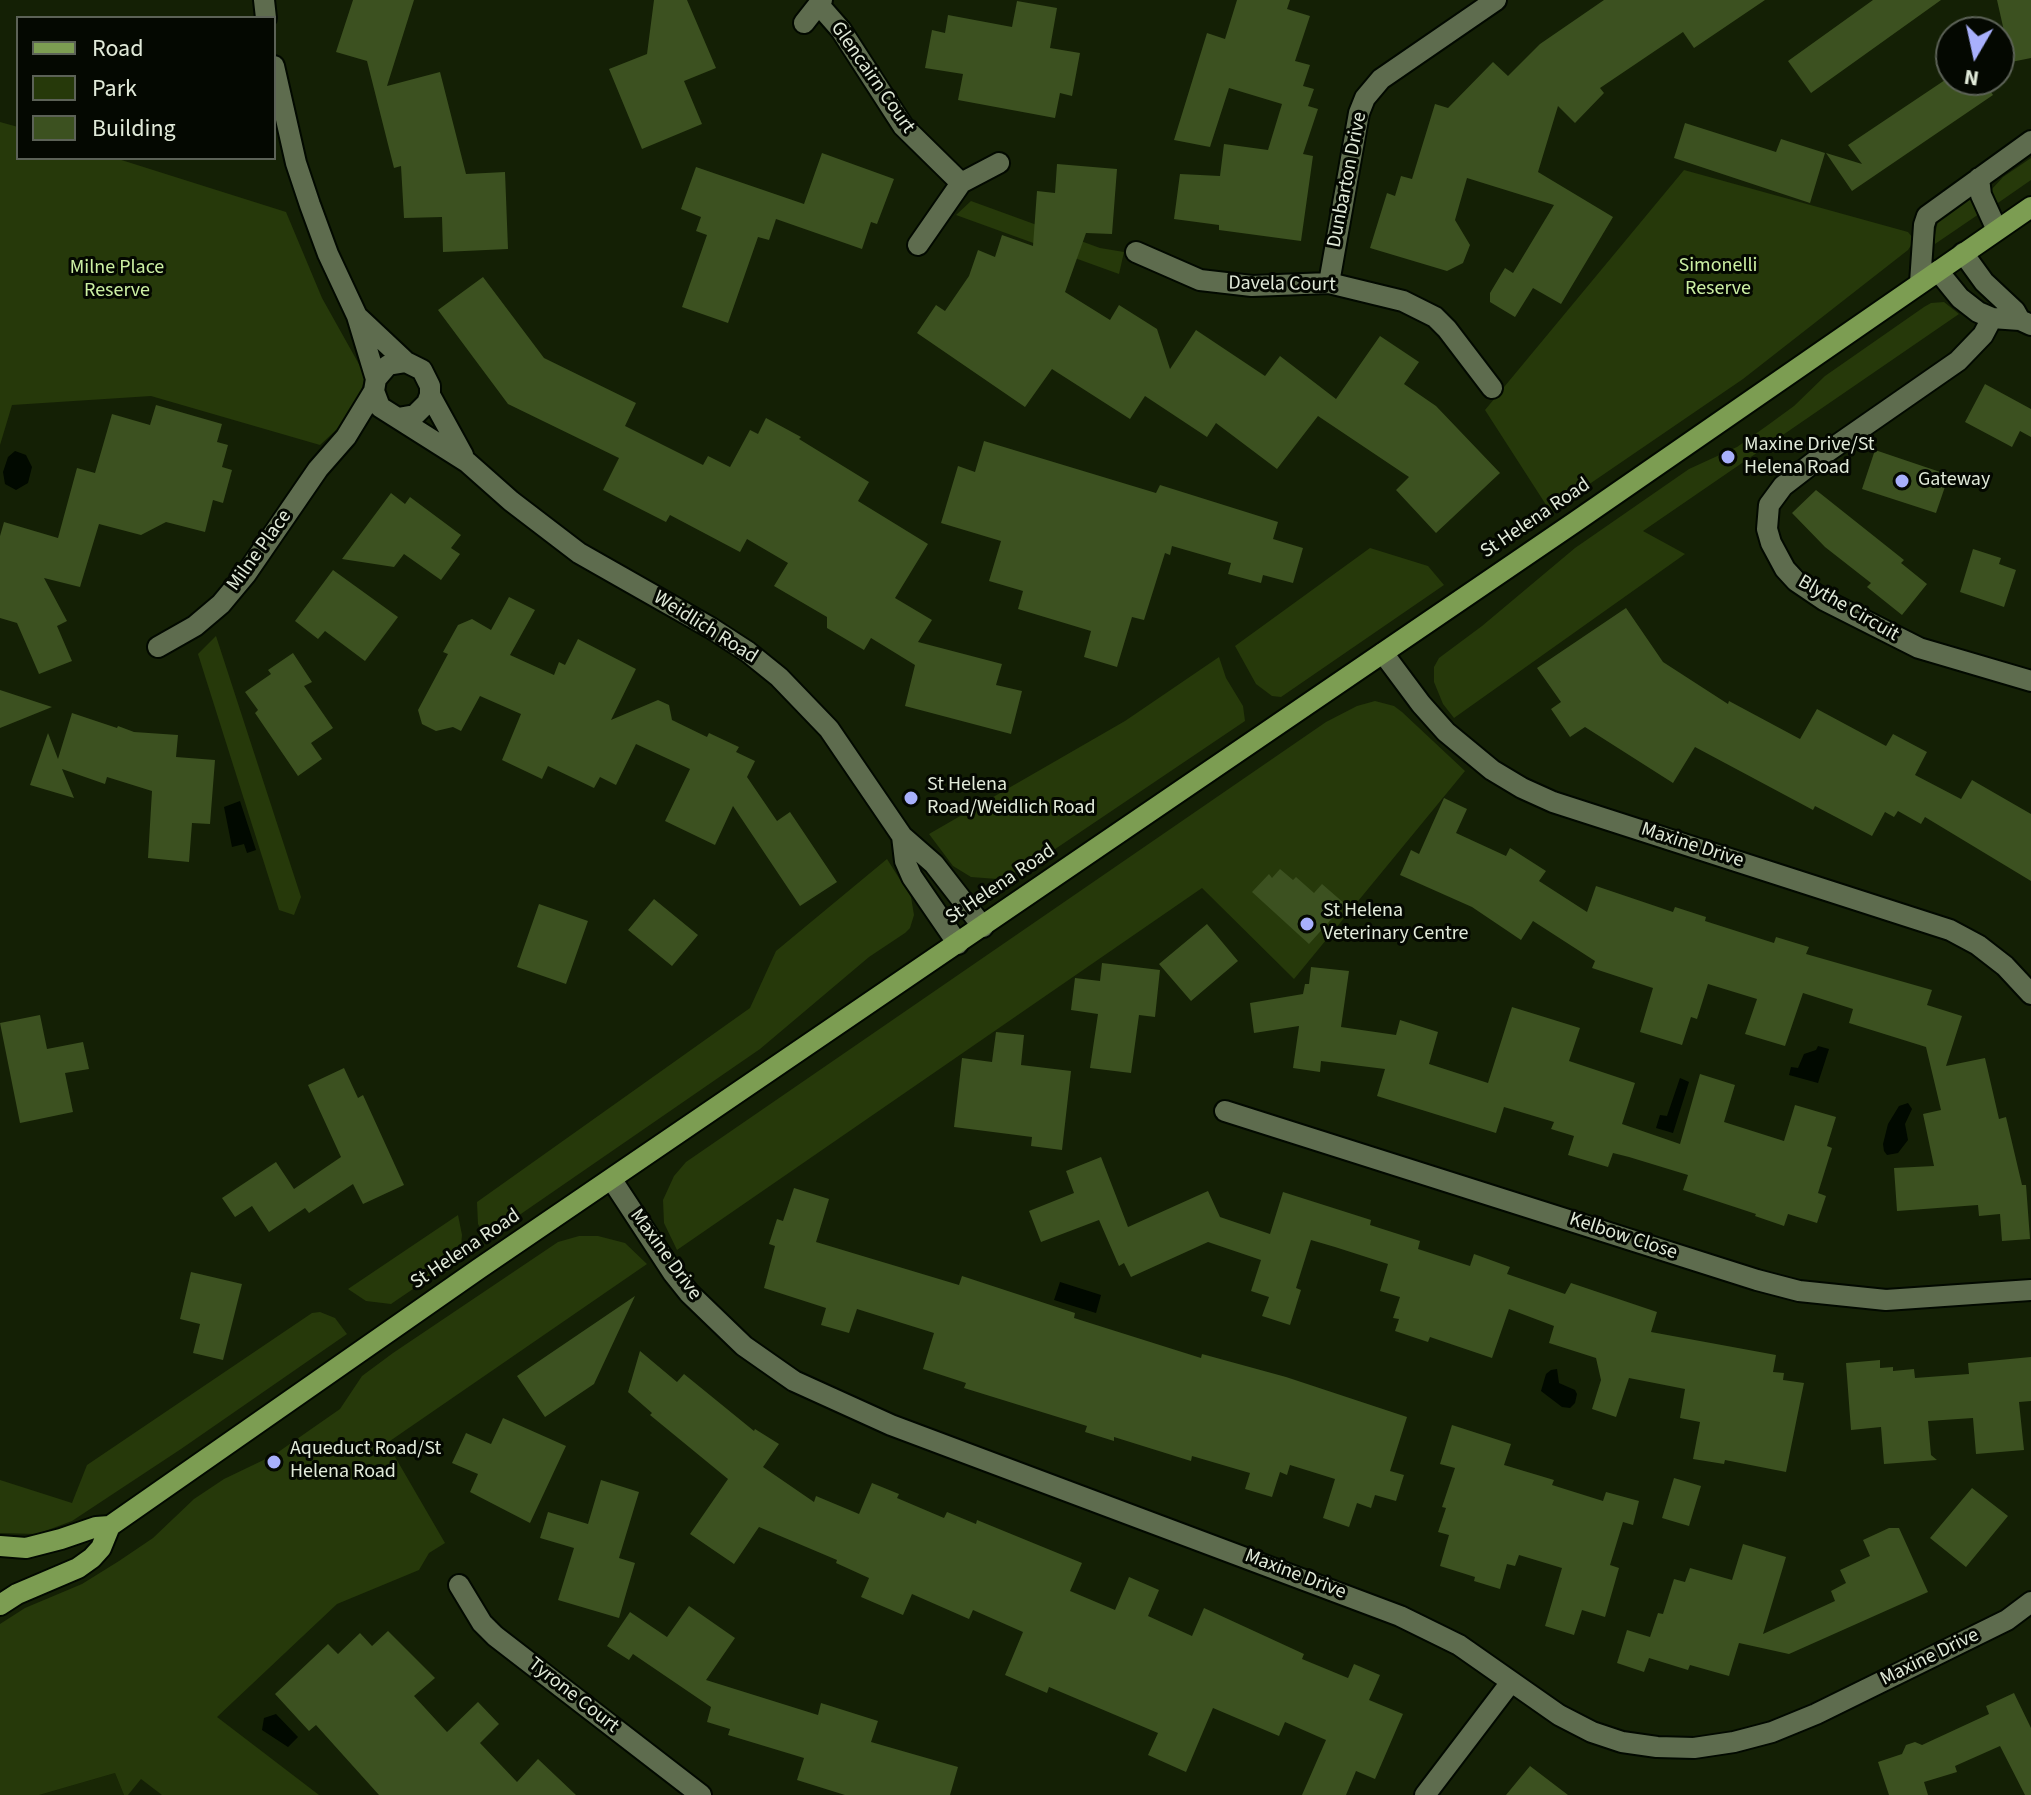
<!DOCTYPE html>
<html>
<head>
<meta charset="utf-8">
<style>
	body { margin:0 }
	#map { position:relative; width:2031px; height:1795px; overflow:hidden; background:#142005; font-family:"Source Sans 3",sans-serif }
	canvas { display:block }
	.legend { position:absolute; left:16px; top:16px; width:260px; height:144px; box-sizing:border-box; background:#040801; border:2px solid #5c6257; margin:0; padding:10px 14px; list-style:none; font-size:24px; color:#e1ead9 }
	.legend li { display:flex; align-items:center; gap:16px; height:40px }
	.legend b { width:40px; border:2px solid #5c6257 }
	.north { position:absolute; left:1935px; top:16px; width:80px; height:80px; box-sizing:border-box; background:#040801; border:2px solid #5c6257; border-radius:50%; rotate:189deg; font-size:22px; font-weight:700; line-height:32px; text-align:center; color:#e1ead9 }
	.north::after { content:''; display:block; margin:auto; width:28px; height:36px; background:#a8b0fc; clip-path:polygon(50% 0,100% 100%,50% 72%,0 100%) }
</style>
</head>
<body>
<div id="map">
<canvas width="2031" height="1795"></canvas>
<ul class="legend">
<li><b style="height:10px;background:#7c9d52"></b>Road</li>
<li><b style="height:22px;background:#26390a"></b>Park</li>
<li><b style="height:22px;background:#3c5120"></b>Building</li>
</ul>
<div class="north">N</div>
</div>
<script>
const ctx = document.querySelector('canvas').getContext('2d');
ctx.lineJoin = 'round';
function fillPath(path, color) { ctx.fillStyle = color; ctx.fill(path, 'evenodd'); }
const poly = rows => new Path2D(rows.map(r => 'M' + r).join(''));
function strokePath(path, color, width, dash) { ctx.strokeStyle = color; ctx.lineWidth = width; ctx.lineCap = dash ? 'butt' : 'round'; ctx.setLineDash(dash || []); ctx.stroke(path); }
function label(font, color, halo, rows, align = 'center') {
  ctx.font = font + ' "Source Sans 3",sans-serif'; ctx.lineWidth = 6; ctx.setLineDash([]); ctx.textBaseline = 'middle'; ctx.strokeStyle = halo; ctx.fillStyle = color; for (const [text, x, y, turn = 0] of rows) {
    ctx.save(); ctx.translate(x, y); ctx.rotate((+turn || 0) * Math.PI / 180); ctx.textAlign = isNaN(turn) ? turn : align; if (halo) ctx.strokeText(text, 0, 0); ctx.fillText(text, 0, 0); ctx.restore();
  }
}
fillPath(poly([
	[115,1773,124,1795,39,1795]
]), '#192705');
fillPath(poly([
	[0,122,18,127,18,158,115,158,286,212,322,298,365,375,359,400,347,420,320,445,151,396,12,405,0,445],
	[2031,158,2031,180,1995,205,1990,194,1992,189,2003,177],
	[1684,170,1908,232,1913,238,1912,244,1908,250,1743,379,1550,511,1485,410],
	[1968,199,1974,201,1979,214,1935,244,1934,239,1938,221],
	[971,201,1100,248,1124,252,1119,274,956,215],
	[1944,302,1959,314,1643,531,1685,554,1454,718,1443,704,1434,682,1434,667,1439,658,1482,626,1575,548,1689,469,1737,447,1768,425,1794,406,1825,376,1924,307,1931,303],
	[1370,548,1428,566,1444,585,1281,697,1272,696,1256,684,1235,646],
	[216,636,301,897,294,915,279,910,198,654],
	[1219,657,1226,678,1243,706,1245,721,1027,868,997,879,971,877,953,866,929,834,1125,721],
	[1375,701,1394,706,1402,712,1465,771,1294,979,1202,888,677,1250,664,1223,663,1200,674,1176,686,1162,1326,722,1357,706],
	[887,859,911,897,914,915,910,928,905,933,869,957,760,1049,486,1238,478,1224,477,1202,750,1008,776,951],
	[458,1215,462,1235,460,1257,391,1304,366,1301,348,1289],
	[579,1236,598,1236,625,1243,647,1264,387,1443,445,1543,429,1553,419,1570,337,1604,217,1717,319,1795,162,1795,141,1779,128,1795,124,1795,115,1773,39,1795,0,1795,0,1624,25,1608,82,1584,119,1561,153,1538,194,1499,224,1479,274,1455,340,1409,362,1376,393,1353,558,1242],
	[320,1312,335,1318,347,1334,181,1449,72,1521,37,1534,0,1533,0,1480,72,1503,87,1465,312,1313]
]), '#26390a');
fillPath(poly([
	[15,451,26,455,32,467,28,483,16,490,5,484,3,472,8,457],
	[240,801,256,850,247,853,244,844,232,847,224,807],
	[1818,1046,1829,1049,1818,1083,1789,1075,1791,1067,1798,1068,1804,1054,1816,1050],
	[1680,1078,1689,1082,1673,1133,1656,1128,1660,1115,1667,1116],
	[1908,1103,1912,1109,1905,1124,1908,1140,1898,1153,1887,1155,1884,1151,1883,1144,1888,1124,1899,1106],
	[1060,1282,1101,1295,1096,1313,1054,1300],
	[1557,1369,1559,1383,1575,1390,1577,1394,1575,1403,1570,1408,1562,1407,1541,1391,1546,1374,1551,1370],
	[276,1714,298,1737,288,1747,262,1730,264,1718]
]), '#010900');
fillPath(poly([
	[353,0,414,0,387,86,440,72,466,174,505,172,508,249,443,252,442,217,404,218,401,166,394,168,367,61,336,52],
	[654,0,687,0,716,68,684,81,702,124,642,149,609,69,647,54],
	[1237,0,1290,0,1287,9,1310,16,1295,61,1310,65,1303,86,1314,89,1308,106,1318,109,1303,154,1313,156,1301,241,1219,230,1219,225,1174,219,1180,174,1220,176,1224,144,1268,150,1282,104,1229,88,1210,147,1174,140,1207,33,1225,39],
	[1604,0,1765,0,1694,48,1683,32,1600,88,1604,93,1575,123,1558,106,1538,172,1613,217,1561,304,1533,288,1515,317,1490,302,1490,293,1505,268,1513,273,1554,205,1467,178,1455,220,1470,245,1463,263,1447,271,1370,248,1387,193,1395,196,1401,176,1412,179,1435,104,1448,108,1493,62,1508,76,1540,44],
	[1873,0,1941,0,1811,93,1788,61],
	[1997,0,2031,0,2031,58,2011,62],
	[1017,1,1057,8,1050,48,1080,53,1072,96,1060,93,1055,118,958,100,963,74,925,68,932,30,945,33,948,15,1012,27],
	[1945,80,1983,80,1993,95,1852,191,1826,153,1862,164,1848,145],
	[1685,123,1776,152,1781,139,1825,153,1810,203,1674,158],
	[822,153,894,179,877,224,871,222,862,249,776,219,769,240,758,237,728,323,682,307,707,235,696,231,701,217,681,209,696,167,804,204],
	[1057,164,1117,169,1112,234,1086,233,1065,292,1110,320,1119,305,1157,329,1170,369,1196,330,1265,376,1280,356,1336,399,1380,336,1419,362,1404,384,1436,406,1500,473,1436,533,1396,490,1409,477,1318,416,1277,469,1216,423,1207,437,1145,396,1130,419,1052,369,1025,407,917,333,936,305,945,311,969,276,978,250,995,257,1002,235,1033,246,1037,191,1055,193],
	[483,277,544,358,636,403,625,426,703,465,708,456,730,467,750,430,758,434,766,418,801,437,799,439,869,482,858,501,928,544,895,598,932,620,918,642,1002,664,996,685,1022,691,1011,734,905,706,915,665,871,638,864,650,827,628,827,617,774,586,788,563,747,539,740,552,670,515,666,522,603,490,619,458,508,404,438,310],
	[1985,384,2031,409,2031,437,2020,431,2012,447,1965,422],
	[156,405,222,424,217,442,228,445,222,467,232,470,223,503,213,500,205,532,166,522,141,535,99,524,80,587,44,578,67,621,57,626,72,661,39,674,17,623,0,618,0,536,4,522,58,538,77,468,95,473,112,414,150,425],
	[984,441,1156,493,1160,485,1278,522,1273,539,1303,548,1293,583,1263,575,1261,583,1228,574,1231,563,1172,546,1170,555,1165,553,1144,620,1132,617,1117,667,1084,657,1091,631,1018,609,1023,591,989,581,1001,541,941,523,958,466,975,472],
	[1875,450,1949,475,1936,513,1862,489],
	[1816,490,1904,560,1901,563,1927,584,1902,615,1867,587,1871,583,1825,547,1792,513],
	[391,493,405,504,410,497,461,535,451,548,460,554,441,580,404,554,394,567,342,559],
	[1973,549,2001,558,1999,564,2016,570,2004,607,1960,592],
	[333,570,398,617,365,661,325,631,318,639,295,621],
	[509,597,535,610,510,655,554,675,559,662,565,665,578,639,636,669,611,720,658,700,669,705,672,720,707,737,709,733,739,747,736,752,755,761,747,777,777,821,790,812,837,882,800,906,733,806,715,845,665,821,690,769,636,744,616,785,600,777,594,788,548,766,542,779,502,760,521,714,480,696,461,731,453,727,436,731,422,724,418,710,448,654,443,652,458,625,472,619,491,630],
	[1626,608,1663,662,1728,704,1729,701,1800,739,1817,709,1886,746,1893,734,1927,752,1915,775,1961,799,1972,780,2031,814,2031,881,1925,817,1921,824,1898,811,1894,817,1885,812,1872,836,1815,806,1813,810,1695,747,1673,783,1585,727,1570,737,1551,709,1561,702,1537,668],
	[293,653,312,682,304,686,333,728,311,743,322,759,298,776,255,713,258,710,245,692,271,674,268,670],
	[0,690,52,707,0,728],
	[72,713,117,728,118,726,134,732,178,735,176,757,215,760,210,824,192,823,189,862,148,858,152,791,107,777,105,784,62,769,74,798,30,785,48,733,58,759],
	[1444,798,1467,809,1456,833,1506,856,1510,848,1546,871,1539,881,1587,912,1596,886,1673,912,1675,907,1706,917,1705,921,1774,943,1776,937,1809,947,1806,954,1932,990,1927,1005,1962,1016,1946,1066,1985,1058,1999,1119,2006,1117,2022,1185,2026,1185,2030,1239,2002,1241,2000,1214,1979,1216,1978,1205,1897,1211,1894,1168,1934,1166,1923,1114,1941,1110,1926,1047,1849,1023,1853,1009,1803,993,1785,1046,1745,1034,1757,999,1708,984,1697,1019,1691,1017,1682,1045,1640,1032,1653,988,1592,968,1595,961,1533,921,1521,940,1472,907,1400,875,1411,850,1419,854],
	[1280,869,1293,880,1296,877,1314,893,1322,884,1345,904,1309,944,1252,892,1269,874,1272,878],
	[654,899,698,935,672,966,628,930],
	[539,904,588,921,566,984,517,967],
	[1207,924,1238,961,1191,1001,1159,964],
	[1102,963,1160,970,1155,1017,1139,1015,1131,1073,1090,1068,1098,1014,1071,1010,1075,978,1100,981],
	[1311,967,1349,971,1341,1027,1396,1035,1400,1020,1438,1032,1429,1064,1488,1083,1512,1007,1580,1028,1569,1061,1635,1083,1622,1124,1680,1144,1700,1074,1735,1085,1724,1122,1784,1141,1795,1105,1836,1117,1827,1146,1832,1148,1818,1193,1826,1196,1817,1223,1788,1214,1784,1226,1755,1216,1756,1214,1683,1190,1688,1175,1629,1157,1613,1153,1608,1167,1568,1155,1574,1136,1551,1129,1554,1122,1504,1107,1496,1133,1377,1096,1385,1069,1321,1061,1320,1072,1293,1068,1299,1026,1254,1033,1250,1003,1303,994,1305,984,1309,984],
	[40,1015,47,1049,83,1042,89,1069,65,1073,73,1112,20,1123,0,1023],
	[996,1032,1024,1035,1021,1065,1071,1071,1062,1150,1031,1146,1032,1137,954,1127,962,1058,992,1062],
	[344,1068,358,1098,363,1095,404,1185,363,1204,353,1184,309,1213,305,1208,269,1232,252,1206,235,1217,222,1198,276,1162,294,1189,341,1157,308,1085],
	[1101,1157,1128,1227,1208,1191,1220,1217,1270,1234,1283,1192,1371,1220,1370,1225,1420,1241,1418,1249,1470,1266,1474,1254,1510,1267,1507,1274,1565,1294,1571,1283,1657,1312,1651,1332,1776,1355,1773,1372,1784,1373,1783,1380,1804,1383,1786,1472,1725,1460,1724,1464,1693,1459,1700,1422,1680,1418,1685,1389,1629,1378,1616,1417,1592,1409,1601,1380,1596,1358,1549,1343,1554,1326,1509,1309,1492,1358,1430,1337,1428,1342,1395,1331,1399,1319,1393,1318,1400,1297,1380,1291,1388,1264,1335,1247,1311,1240,1296,1288,1301,1290,1290,1325,1262,1316,1269,1297,1251,1291,1261,1260,1208,1242,1131,1277,1124,1263,1119,1266,1099,1220,1041,1242,1029,1211,1074,1193,1066,1171],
	[794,1188,829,1199,816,1242,959,1285,962,1276,1075,1313,1074,1318,1201,1358,1202,1354,1286,1377,1407,1417,1390,1471,1404,1475,1396,1501,1375,1495,1371,1508,1357,1503,1349,1527,1323,1518,1335,1479,1290,1465,1287,1475,1280,1472,1272,1497,1245,1489,1250,1473,1192,1456,1191,1461,1114,1437,1114,1441,1085,1432,1087,1426,964,1388,966,1383,923,1369,934,1333,857,1309,849,1333,821,1325,826,1308,764,1288,775,1246,769,1244,777,1219,783,1221],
	[191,1272,242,1284,223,1360,193,1353,200,1324,180,1319],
	[635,1296,594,1384,545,1417,517,1376],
	[640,1351,677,1382,684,1374,754,1431,755,1429,779,1444,763,1467,814,1502,816,1496,859,1514,872,1483,899,1494,897,1498,944,1518,947,1512,976,1524,977,1520,1082,1563,1070,1591,1115,1610,1129,1577,1159,1590,1148,1616,1192,1636,1204,1608,1304,1654,1302,1659,1348,1678,1354,1664,1380,1675,1369,1700,1403,1714,1375,1779,1356,1771,1346,1795,1302,1795,1326,1740,1285,1722,1279,1736,1213,1708,1186,1772,1148,1755,1158,1733,1049,1687,1047,1693,1005,1675,1023,1632,973,1610,969,1619,912,1594,903,1615,861,1597,869,1578,836,1563,837,1560,759,1527,734,1564,690,1534,728,1479,650,1415,652,1413,628,1392],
	[2031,1357,2031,1401,2019,1402,2024,1450,1976,1454,1973,1418,1928,1421,1931,1455,1937,1460,1884,1464,1881,1427,1851,1430,1846,1363,1880,1360,1880,1368,1893,1367,1893,1371,1914,1369,1915,1378,1969,1374,1968,1363],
	[503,1418,566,1446,530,1523,470,1492,478,1474,452,1463,466,1433,491,1444],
	[1452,1425,1511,1444,1504,1465,1554,1480,1552,1485,1603,1501,1606,1492,1639,1501,1633,1525,1623,1522,1610,1565,1619,1568,1605,1617,1582,1610,1574,1635,1545,1626,1562,1568,1519,1555,1515,1566,1507,1564,1500,1589,1474,1581,1475,1577,1440,1566,1449,1535,1438,1532,1446,1508,1442,1507,1455,1468,1440,1464],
	[1674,1478,1701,1486,1689,1526,1662,1518],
	[601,1480,639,1492,619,1558,635,1563,619,1618,558,1600,574,1548,540,1538,548,1512,588,1524],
	[1972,1488,2008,1516,1966,1567,1930,1538],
	[1889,1528,1899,1528,1928,1592,1789,1654,1739,1643,1729,1676,1690,1665,1688,1670,1649,1658,1644,1672,1617,1663,1627,1630,1650,1637,1658,1613,1663,1614,1674,1579,1685,1582,1690,1568,1732,1580,1743,1544,1786,1557,1763,1634,1835,1601,1831,1591,1846,1583,1840,1570,1870,1556,1863,1540],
	[689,1606,735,1638,706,1680,818,1715,821,1703,878,1721,871,1742,958,1767,950,1795,845,1795,797,1780,804,1758,728,1735,730,1729,707,1722,711,1707,633,1654,629,1660,607,1646,630,1612,667,1637],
	[388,1631,435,1678,414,1696,447,1732,478,1702,499,1724,480,1743,517,1782,538,1759,576,1795,379,1795,316,1725,309,1731,275,1694,328,1644,338,1654,360,1633,372,1646],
	[2014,1693,2031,1728,2031,1795,2025,1795,2000,1746,1955,1766,1957,1772,1924,1782,1928,1795,1889,1795,1878,1762,1902,1754,1906,1745,1915,1742,1922,1745,1989,1714,1986,1706],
	[1530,1766,1568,1795,1506,1795]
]), '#3c5120');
const minor = poly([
	[264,0,266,18],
	[819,5,841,30,903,126,961,183,999,163],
	[804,23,822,0],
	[274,66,296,163,310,205,328,254,357,316,376,379],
	[1979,178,1981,195,1997,230],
	[918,245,961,183],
	[1136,252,1200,280,1252,286,1329,283,1403,301,1435,317,1447,329,1492,388],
	[1963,253,1984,282,2015,311,2020,320],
	[1938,271,1960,298,1978,312,1992,318,2020,320,2031,325],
	[1329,283,1359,113,1365,98,1381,79,1496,0],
	[1920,283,1924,225,1927,216,2031,141],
	[357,316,406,362],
	[1992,318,1983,335,1958,361,1827,452,1783,486,1769,505,1767,529,1771,543,1785,569,1796,581,1824,600,1919,648,2031,681],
	[430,395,463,455],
	[398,418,415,415,427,403,430,395,430,386,422,370,406,362,388,365,376,379,374,391,380,407,467,462,511,501,579,553,711,628,748,652,779,677,829,729,902,836,934,864,983,927],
	[158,647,195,626,221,604,246,574,318,469,346,437,374,391],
	[1383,653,1421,704,1446,732,1492,770,1522,788,1553,802,1950,930,1978,945,2005,966,2031,994],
	[902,836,905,861,912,877,958,944],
	[1225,1111,1757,1280,1799,1291,1886,1300,2031,1290],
	[612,1180,673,1273,689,1293,744,1346,794,1381,891,1425,1400,1616,1459,1645,1559,1715,1592,1732,1622,1742,1657,1747,1694,1748,1734,1742,1772,1732,1816,1714,2007,1620,2031,1602],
	[459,1585,482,1623,495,1636,701,1795],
	[1425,1795,1511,1682]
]);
const major = poly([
	[0,1546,26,1548,61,1539,96,1527,110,1526,480,1268,1575,522,2031,207],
	[0,1605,17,1594,78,1568,92,1558,101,1548,110,1526]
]);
strokePath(minor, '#020900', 24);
strokePath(major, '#020900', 24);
strokePath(minor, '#5e6c4e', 20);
strokePath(major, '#7c9d52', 20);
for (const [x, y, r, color] of [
	[1728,457,8,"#a8b0fc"],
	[1902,481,8,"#a8b0fc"],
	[911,798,8,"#a8b0fc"],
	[1307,924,8,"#a8b0fc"],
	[274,1462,8,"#a8b0fc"]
]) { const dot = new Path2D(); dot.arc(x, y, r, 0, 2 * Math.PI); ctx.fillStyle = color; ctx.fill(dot); strokePath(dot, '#040801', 3); }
label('20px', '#e1ead9', '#040801', [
	["Glencairn Court",872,78,55],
	["Dunbarton Drive",1348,180,-79],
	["Davela Court",1282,285,1],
	["St Helena Road",1536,519,-34],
	["Milne Place",260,551,-54],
	["Blythe Circuit",1848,609,30],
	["Weidlich Road",705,628,32],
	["Maxine Drive",1692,846,18],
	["St Helena Road",1001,885,-34],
	["Kelbow Close",1623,1237,18],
	["St Helena Road",466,1250,-34],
	["Maxine Drive",665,1255,54],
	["Maxine Drive",1295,1575,21],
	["Maxine Drive",1930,1658,-26],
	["Tyrone Court",573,1696,38]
]);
label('20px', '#ccf0a3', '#040801', [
	["Simonelli",1718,267],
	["Reserve",1718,290],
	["Milne Place",117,269],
	["Reserve",117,292]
]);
label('20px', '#e1ead9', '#040801', [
	["Maxine Drive/St",1744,446],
	["Helena Road",1744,469],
	["Gateway",1918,481],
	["St Helena",927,786],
	["Road/Weidlich Road",927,809],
	["St Helena",1323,912],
	["Veterinary Centre",1323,935],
	["Aqueduct Road/St",290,1450],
	["Helena Road",290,1473]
], 'left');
</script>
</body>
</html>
